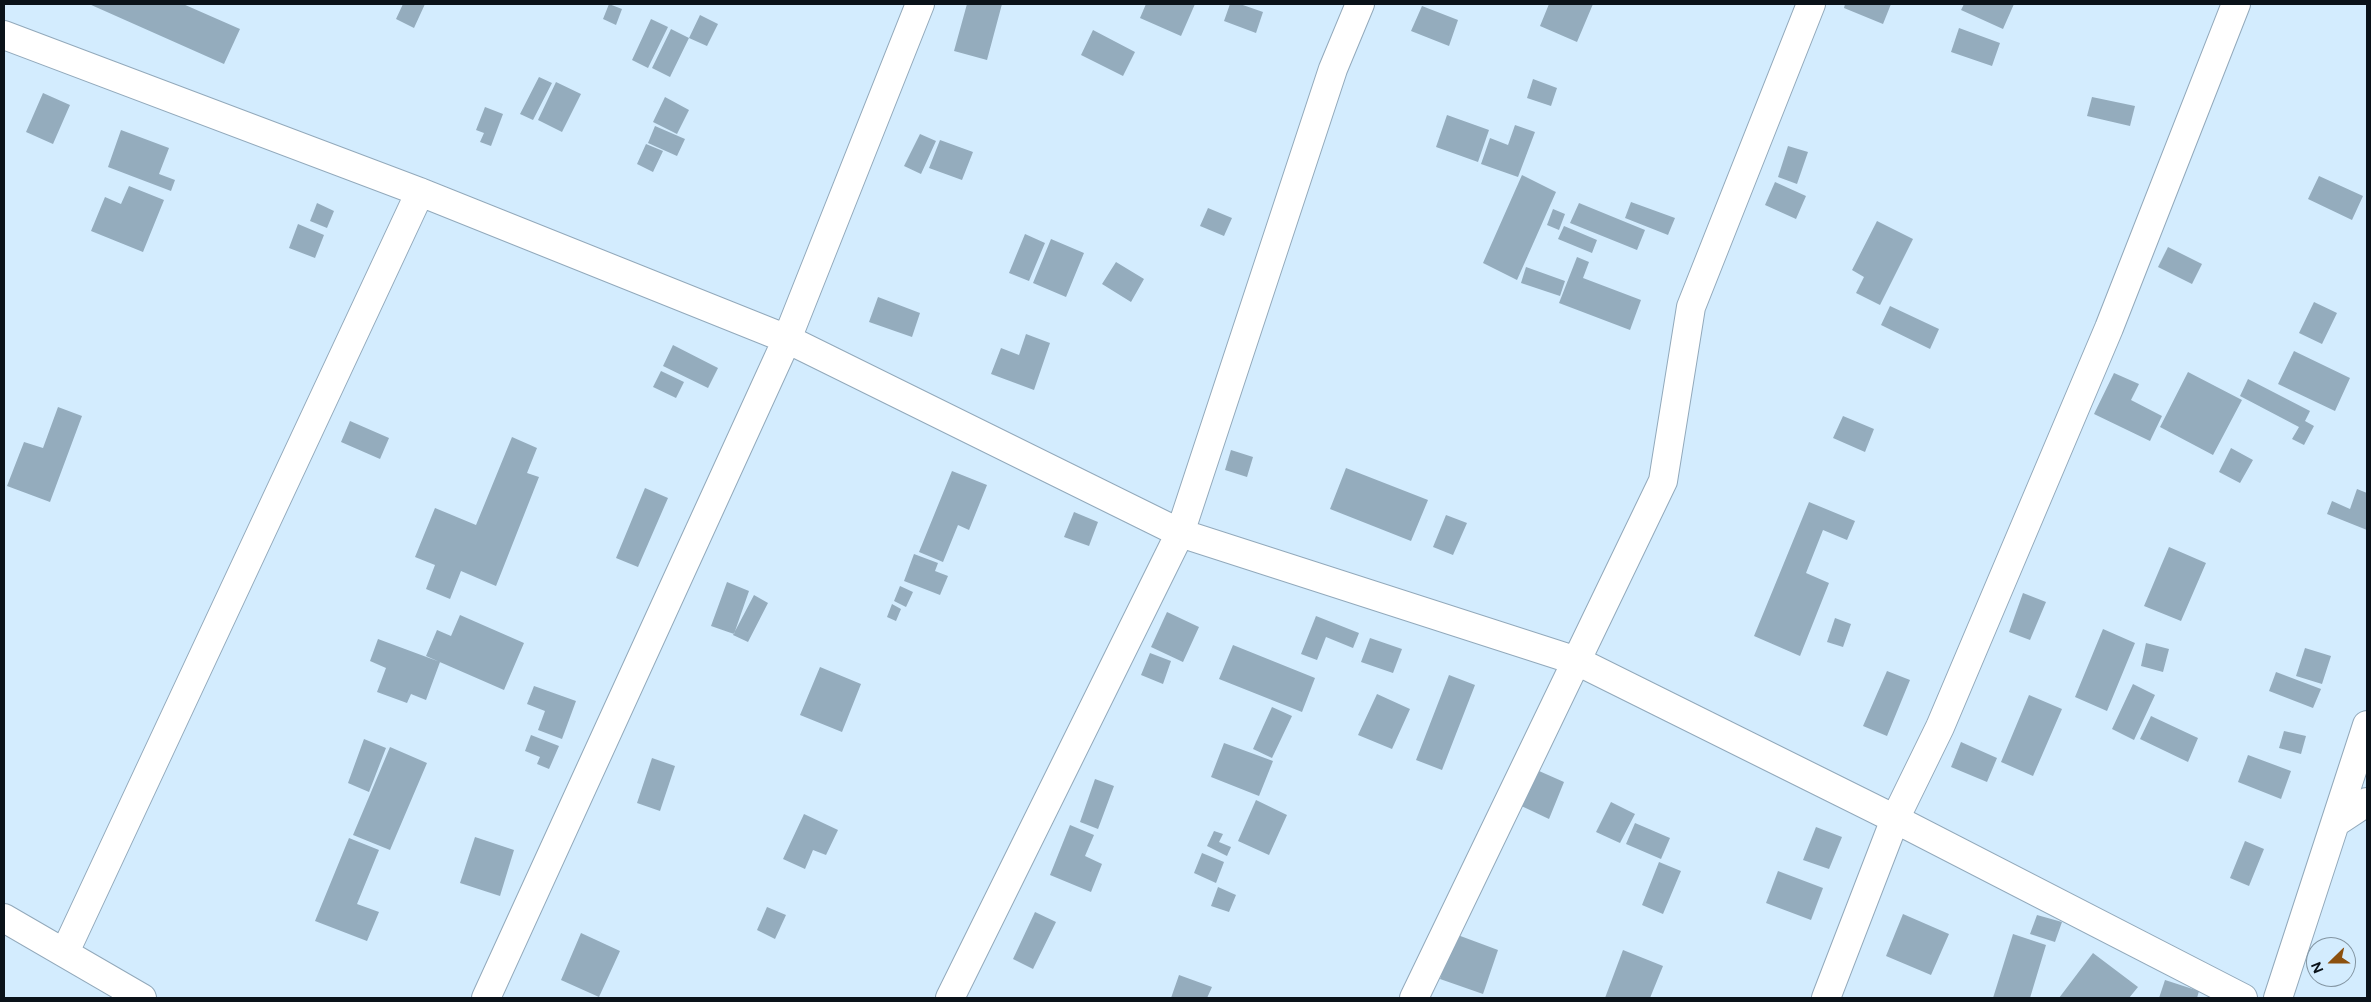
<!DOCTYPE html>
<html>
<head>
<meta charset="utf-8">
<style>
	body { margin:0 }
	#map { position:relative; width:2371px; height:1002px; overflow:hidden; background:#d3ecfe; font-family:Figtree,sans-serif }
	canvas { display:block }
	.frame { position:absolute; inset:0; border:5px solid #0a1219; pointer-events:none }
	.north { position:absolute; left:2306px; top:937px; width:50px; height:50px; box-sizing:border-box; background:#d3ecfe; border:1px solid #8395a2; border-radius:50%; rotate:248deg; font-size:14px; font-weight:700; line-height:20px; text-align:center; color:#0a1219 }
	.north::after { content:''; display:block; margin:auto; width:18px; height:22px; background:#8c500e; clip-path:polygon(50% 0,100% 100%,50% 72%,0 100%) }
</style>
</head>
<body>
<div id="map">
<canvas width="2371" height="1002"></canvas>
<div class="frame"></div>
<div class="north">N</div>
</div>
<script>
const ctx = document.querySelector('canvas').getContext('2d');
ctx.lineJoin = 'round';
function fillPath(path, color) { ctx.fillStyle = color; ctx.fill(path, 'evenodd'); }
const poly = rows => new Path2D(rows.map(r => 'M' + r).join(''));
function strokePath(path, color, width, dash) { ctx.strokeStyle = color; ctx.lineWidth = width; ctx.lineCap = dash ? 'butt' : 'round'; ctx.setLineDash(dash || []); ctx.stroke(path); }
fillPath(poly([
	[89,4,183,4,240,29,224,64],
	[403,4,425,4,414,28,396,19],
	[609,4,622,9,616,25,603,19],
	[967,4,1002,4,987,60,954,51],
	[1146,4,1195,4,1181,36,1140,18],
	[1230,4,1240,4,1263,12,1256,33,1224,21],
	[1549,4,1593,4,1577,42,1540,26],
	[1845,4,1891,4,1883,24,1844,8],
	[1964,4,2014,4,2003,29,1961,10],
	[1422,6,1458,20,1449,46,1411,31],
	[700,15,718,24,707,46,689,38],
	[651,19,668,27,648,68,632,60],
	[1959,28,2000,43,1992,66,1951,52],
	[671,29,689,38,670,77,652,68],
	[1093,30,1135,52,1123,76,1081,55],
	[539,77,552,83,533,120,520,114],
	[1533,79,1557,88,1551,106,1527,98],
	[556,82,581,94,562,132,538,120],
	[43,93,70,105,53,144,26,132],
	[665,97,689,110,677,134,653,122],
	[2092,97,2135,106,2130,126,2087,116],
	[485,107,503,114,491,146,480,142,484,133,476,130],
	[1447,115,1489,130,1478,162,1436,147],
	[1515,125,1535,132,1518,177,1481,164,1490,138,1508,145],
	[655,126,685,139,677,156,648,143],
	[121,130,169,148,159,174,175,180,171,191,108,167],
	[920,134,936,141,921,174,904,166],
	[940,140,973,152,962,180,929,168],
	[646,144,663,151,653,172,637,164],
	[1788,146,1808,152,1797,184,1778,177],
	[1522,175,1556,192,1517,280,1483,263],
	[2319,176,2363,196,2352,220,2308,199],
	[1775,182,1806,196,1796,219,1765,205],
	[129,186,164,200,143,252,91,231,105,197,121,204],
	[1631,202,1675,218,1668,235,1625,218],
	[317,203,334,211,327,228,310,221],
	[1579,203,1645,230,1637,250,1570,223],
	[1208,208,1232,218,1224,236,1200,226],
	[1553,209,1565,214,1559,230,1547,225],
	[1877,221,1913,239,1880,305,1856,293,1864,277,1852,270],
	[298,224,324,235,315,258,289,248],
	[1564,226,1597,240,1592,253,1558,239],
	[1025,234,1045,243,1029,281,1009,273],
	[1051,239,1084,253,1066,297,1033,283],
	[2168,247,2202,264,2192,284,2158,267],
	[1577,257,1589,262,1583,278,1641,300,1630,330,1559,303],
	[1116,262,1144,279,1131,302,1102,284],
	[1526,267,1565,281,1560,296,1521,283],
	[878,297,920,313,912,337,869,322],
	[2314,302,2337,313,2322,344,2299,333],
	[1890,306,1939,329,1930,349,1881,325],
	[1026,334,1050,343,1034,390,991,374,1001,348,1019,355],
	[673,345,718,368,708,388,663,366],
	[2294,351,2350,378,2335,411,2278,384],
	[661,371,684,382,676,398,653,387],
	[2188,372,2242,400,2213,455,2160,427],
	[2114,373,2139,384,2131,400,2162,416,2150,441,2094,414],
	[2248,379,2310,411,2305,421,2314,426,2304,445,2292,439,2299,427,2240,396],
	[58,407,82,416,50,502,7,486,24,442,43,448],
	[1843,416,1874,429,1865,452,1833,438],
	[350,421,389,438,380,459,341,442],
	[512,437,537,448,527,473,539,477,496,586,461,571,450,599,426,589,435,565,415,557,435,508,476,525],
	[2231,448,2253,460,2240,483,2219,472],
	[1231,450,1253,457,1247,477,1225,470],
	[1346,468,1428,500,1411,541,1330,509],
	[952,471,987,485,969,530,958,525,943,562,919,552],
	[645,488,668,498,638,567,616,558],
	[2357,489,2367,493,2367,530,2327,514,2332,501,2350,509],
	[1809,502,1855,521,1847,540,1823,530,1806,573,1829,583,1800,656,1754,636],
	[1074,512,1098,522,1089,546,1064,537],
	[1446,515,1467,523,1453,555,1433,547],
	[2169,547,2206,563,2181,621,2144,606],
	[914,554,938,563,935,571,948,576,940,595,904,581],
	[727,582,749,591,734,634,711,626],
	[900,586,913,592,906,607,894,601],
	[2023,593,2046,602,2030,640,2009,632],
	[754,595,768,603,748,642,733,635],
	[892,604,901,609,896,621,887,617],
	[1167,612,1199,627,1183,662,1151,647],
	[460,615,524,643,504,690,426,656,437,630,451,636],
	[1316,616,1359,633,1353,648,1326,637,1317,660,1301,654],
	[1835,618,1851,624,1843,647,1827,642],
	[2103,629,2135,643,2107,711,2075,697],
	[1370,638,1402,649,1393,673,1361,662],
	[378,639,440,662,426,700,411,694,407,703,377,692,386,668,370,661],
	[2146,643,2169,649,2163,672,2141,666],
	[1233,645,1315,678,1302,712,1219,679],
	[2305,648,2331,656,2322,684,2296,676],
	[1150,653,1171,661,1163,684,1141,675],
	[820,667,861,684,842,732,800,715],
	[1887,671,1910,680,1887,736,1863,726],
	[2276,672,2321,689,2313,708,2269,691],
	[1449,675,1475,685,1442,770,1416,760],
	[2133,684,2155,695,2134,740,2112,729],
	[534,686,576,701,562,739,538,730,545,711,527,704],
	[1377,694,1410,709,1392,749,1358,735],
	[2029,695,2062,709,2033,776,2001,762],
	[1272,707,1292,716,1272,758,1253,749],
	[2151,716,2198,738,2188,762,2140,739],
	[2284,731,2306,736,2301,754,2279,748],
	[531,735,559,746,549,769,537,764,540,757,525,751],
	[364,739,386,748,369,792,348,783],
	[1961,742,1997,758,1987,782,1951,767],
	[1224,743,1273,761,1259,796,1211,777],
	[390,747,427,763,390,850,353,835],
	[2248,755,2291,771,2281,799,2238,782],
	[652,758,675,766,660,811,637,803],
	[1530,767,1564,782,1549,819,1515,803],
	[1095,779,1114,786,1098,829,1080,822],
	[1256,800,1287,815,1269,855,1238,841],
	[1611,802,1635,814,1620,843,1596,832],
	[804,814,838,830,826,855,813,850,805,869,783,859],
	[1635,823,1670,838,1661,859,1626,844],
	[1070,825,1094,835,1085,856,1102,864,1091,892,1050,875],
	[1816,827,1842,837,1829,869,1803,860],
	[1214,831,1223,834,1219,842,1231,847,1227,856,1207,846],
	[475,837,514,850,500,896,460,883],
	[349,838,379,850,357,904,379,912,367,941,315,921],
	[2245,841,2264,849,2249,886,2230,878],
	[1202,853,1224,862,1216,883,1194,873],
	[1659,862,1681,871,1663,914,1642,905],
	[1778,871,1823,888,1811,920,1766,903],
	[1218,887,1236,895,1229,912,1211,906],
	[767,907,786,915,775,939,757,930],
	[1035,912,1056,922,1033,969,1013,959],
	[1903,914,1949,934,1931,975,1886,956],
	[2037,915,2062,922,2055,942,2030,934],
	[581,933,620,951,599,997,561,980],
	[1455,934,1498,950,1483,994,1440,979],
	[2013,934,2046,945,2030,998,1993,998],
	[1623,950,1663,966,1650,998,1605,998],
	[2093,953,2138,987,2129,998,2059,998],
	[1179,975,1212,987,1207,998,1171,998],
	[2165,980,2199,991,2197,998,2159,998]
]), '#94acbd');
const minor = poly([
	[4,35,420,192,787,339,1180,533,1577,661,1895,819,2243,998],
	[2335,823,2367,802],
	[4,918,142,998],
	[65,952,420,192],
	[486,998,787,339,920,4],
	[950,998,1180,533,1333,69,1360,4],
	[1414,998,1663,481,1691,307,1811,4],
	[1826,998,1895,819,1940,727,2109,328,2236,4],
	[2278,998,2367,725]
]);
strokePath(minor, '#92a9bb', 30);
strokePath(minor, '#fff', 28);
</script>
</body>
</html>
